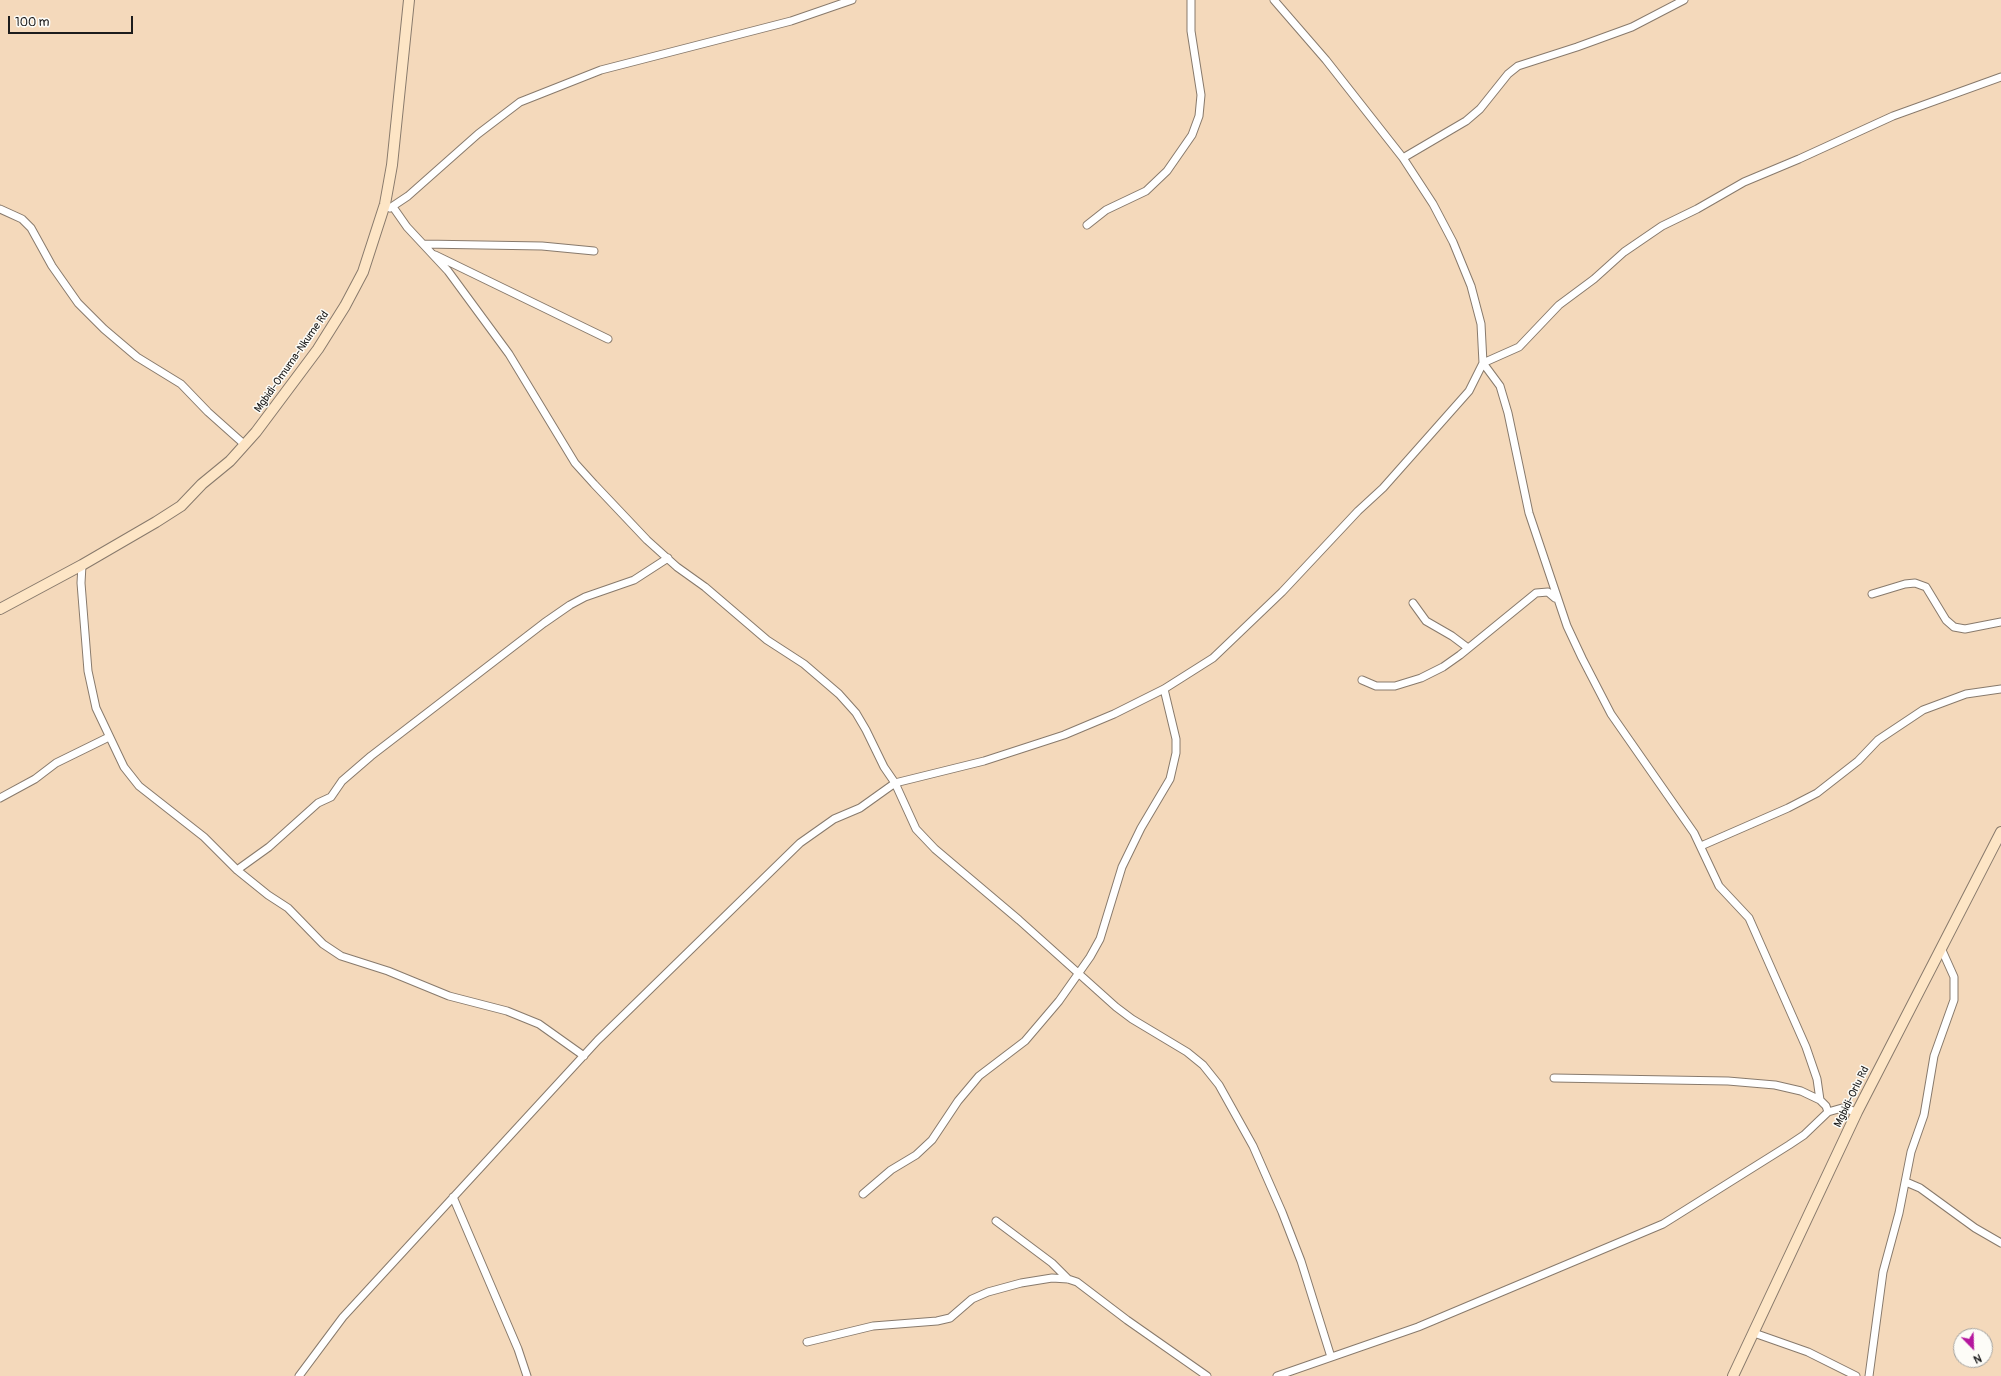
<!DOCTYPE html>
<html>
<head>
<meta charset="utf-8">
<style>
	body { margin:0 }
	#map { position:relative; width:2001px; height:1376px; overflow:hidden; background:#f4d9bb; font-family:Pangolin,sans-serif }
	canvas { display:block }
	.north { position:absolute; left:1953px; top:1328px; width:40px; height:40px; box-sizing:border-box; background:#fdfcf7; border:1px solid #a3a29f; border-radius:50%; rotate:157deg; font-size:11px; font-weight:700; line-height:16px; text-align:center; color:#1c1c1c }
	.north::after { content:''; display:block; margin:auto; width:14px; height:18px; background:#b5179e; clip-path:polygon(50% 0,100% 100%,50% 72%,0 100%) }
	.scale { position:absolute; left:8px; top:16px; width:125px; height:18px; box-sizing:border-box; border:2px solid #1c1c1c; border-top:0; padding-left:5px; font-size:12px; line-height:14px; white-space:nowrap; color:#1c1c1c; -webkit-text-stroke:3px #fdfcf7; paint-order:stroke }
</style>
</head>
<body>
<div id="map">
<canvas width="2001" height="1376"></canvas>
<div class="north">N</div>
<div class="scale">100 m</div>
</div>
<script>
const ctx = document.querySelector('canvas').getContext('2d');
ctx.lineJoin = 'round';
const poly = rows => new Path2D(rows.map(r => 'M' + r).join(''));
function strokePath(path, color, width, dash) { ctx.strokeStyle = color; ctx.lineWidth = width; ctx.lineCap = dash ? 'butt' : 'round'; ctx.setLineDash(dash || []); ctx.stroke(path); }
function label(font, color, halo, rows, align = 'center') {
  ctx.font = font + ' Pangolin,sans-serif'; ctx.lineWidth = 3; ctx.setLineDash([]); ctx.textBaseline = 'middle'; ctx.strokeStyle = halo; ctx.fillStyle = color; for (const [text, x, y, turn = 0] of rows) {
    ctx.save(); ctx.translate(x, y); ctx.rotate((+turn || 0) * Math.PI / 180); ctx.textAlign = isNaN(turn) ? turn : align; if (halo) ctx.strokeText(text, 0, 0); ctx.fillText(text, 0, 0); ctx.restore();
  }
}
const street = poly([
	[1274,0,1326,60,1403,158,1433,204,1453,242,1471,286,1481,324,1483,363,1500,386,1508,413,1529,513,1567,626,1582,658,1611,714,1694,833,1719,886,1749,918,1806,1047,1817,1079,1820,1100],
	[1403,158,1466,121,1480,109,1508,74,1518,66,1577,47,1632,27,1684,0],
	[393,207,407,227,448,271,509,354,575,463,594,484,647,540,677,567,705,587,767,640,804,664,839,694,856,713,866,730,884,767,895,783,916,829,935,849,1019,920,1116,1007,1132,1019,1187,1052,1203,1065,1219,1085,1253,1146,1282,1212,1301,1261,1331,1357],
	[390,208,408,196,478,134,520,102,601,70,791,21,852,0],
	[0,209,22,219,31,228,52,266,78,303,104,329,137,357,181,384,208,412,245,445],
	[1087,225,1106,210,1146,191,1167,171,1192,135,1199,116,1201,95,1191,31,1191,0],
	[423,244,542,246,594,251],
	[435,255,608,339],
	[82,565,81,583,88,671,96,708,124,767,139,786,204,837,237,870,268,895,288,908,323,944,341,956,388,971,449,996,507,1011,539,1024,584,1056],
	[1872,594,1905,584,1915,583,1926,587,1946,620,1954,627,1965,629,2001,622],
	[1413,603,1426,621,1452,636,1468,648],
	[1362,680,1376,686,1395,686,1421,678,1443,667,1460,655,1536,593,1548,592,1555,598],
	[0,798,35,779,56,763,109,737],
	[1701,846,1788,808,1817,793,1858,761,1878,740,1923,710,1966,694,2001,689],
	[237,870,269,847,318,803,331,797,342,781,371,756,544,623,570,605,585,597,634,580,668,558],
	[1554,1078,1728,1081,1775,1085,1801,1091,1820,1100,1826,1106,1828,1112],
	[1906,1182,1920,1188,1975,1228,2001,1243],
	[863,1194,891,1170,916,1155,932,1140,958,1101,979,1076,1025,1041,1059,1001,1090,957,1100,939,1122,867,1141,828,1170,779,1176,753,1176,739,1164,689],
	[453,1197,518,1349,527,1376],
	[996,1221,1052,1263,1068,1279],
	[1754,1333,1808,1352,1856,1376],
	[807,1342,873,1326,937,1321,950,1318,972,1299,988,1292,1021,1283,1052,1278,1068,1279,1077,1282,1127,1320,1207,1376],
	[299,1376,343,1317,598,1040,800,843,834,819,860,808,895,783,984,761,1064,735,1114,714,1164,689,1213,658,1282,592,1358,511,1383,488,1469,391,1483,363,1519,347,1559,305,1594,279,1624,252,1662,226,1697,209,1744,182,1799,159,1893,116,2001,77],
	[1277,1376,1418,1327,1663,1224,1789,1145,1804,1135,1828,1112,1842,1108,1857,1112],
	[1869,1376,1883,1272,1899,1213,1911,1152,1924,1115,1934,1056,1954,1000,1954,977,1941,948]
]);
const secondary = poly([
	[0,609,82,565,156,522,181,506,202,484,230,461,256,432,318,349,345,306,363,272,385,204,392,165,409,0],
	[1733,1376,1857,1112,2001,832]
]);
strokePath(street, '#887a6c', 9);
strokePath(secondary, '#887a6c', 12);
strokePath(street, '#fff', 7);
strokePath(secondary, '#fde5c5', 10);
label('11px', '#1c1c1c', '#fdfcf7', [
	["Mgbidi-Omuma-Nkume Rd",292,362,-55],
	["Mgbidi-Orlu Rd",1852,1097,-64]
]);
</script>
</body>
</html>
